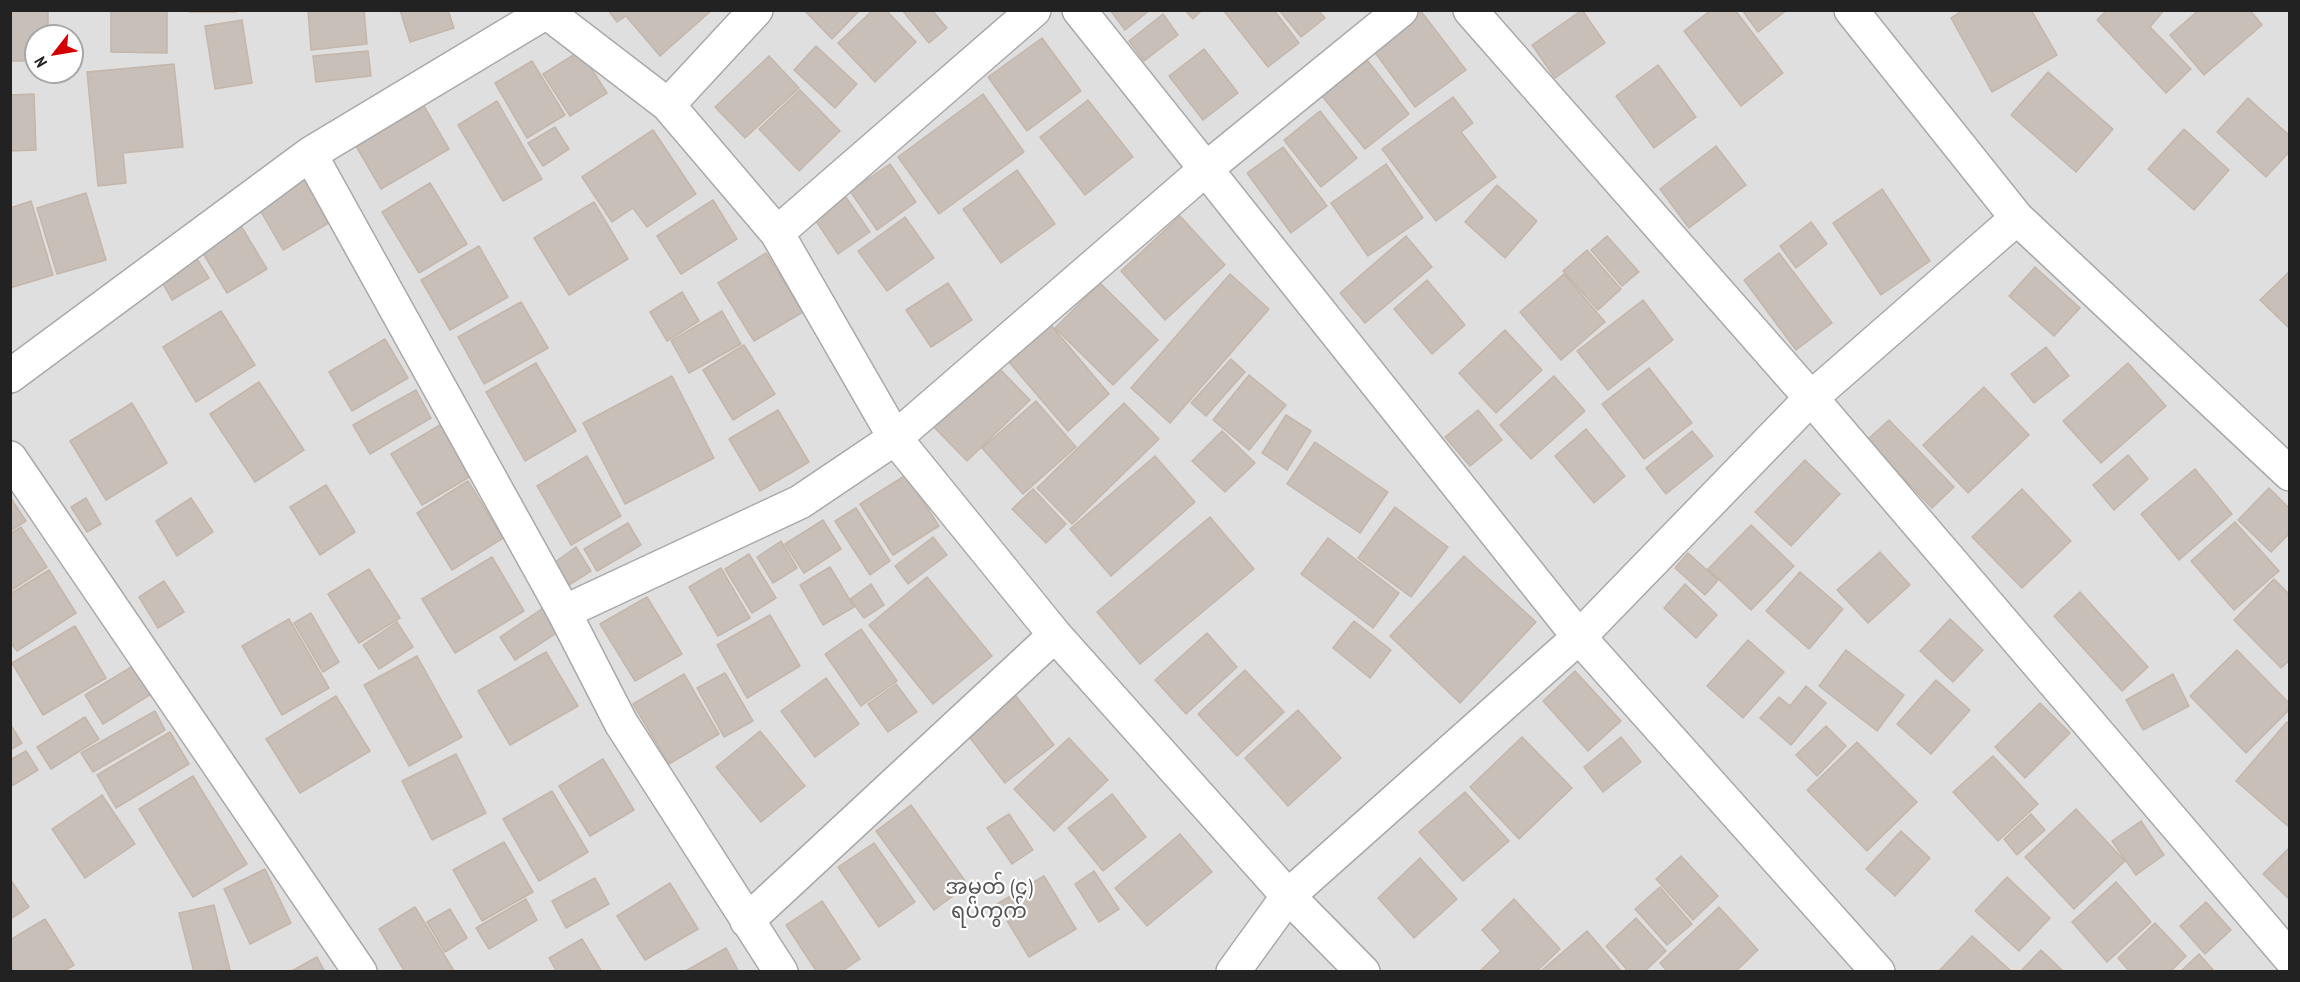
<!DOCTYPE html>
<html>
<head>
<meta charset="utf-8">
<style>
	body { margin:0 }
	#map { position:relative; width:2300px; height:982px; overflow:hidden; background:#f2efe9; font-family:"PT Sans Narrow",sans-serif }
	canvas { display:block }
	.frame { position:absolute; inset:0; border:12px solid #222; pointer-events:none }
	.north { position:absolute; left:24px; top:24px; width:60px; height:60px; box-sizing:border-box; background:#fff; border:2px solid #a7a7a7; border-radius:50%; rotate:239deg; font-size:16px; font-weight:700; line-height:24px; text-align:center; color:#222 }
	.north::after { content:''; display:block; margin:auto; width:21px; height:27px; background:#d40000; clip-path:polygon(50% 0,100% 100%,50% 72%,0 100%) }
</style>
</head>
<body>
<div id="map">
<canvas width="2300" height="982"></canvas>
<div class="frame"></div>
<div class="north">N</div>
</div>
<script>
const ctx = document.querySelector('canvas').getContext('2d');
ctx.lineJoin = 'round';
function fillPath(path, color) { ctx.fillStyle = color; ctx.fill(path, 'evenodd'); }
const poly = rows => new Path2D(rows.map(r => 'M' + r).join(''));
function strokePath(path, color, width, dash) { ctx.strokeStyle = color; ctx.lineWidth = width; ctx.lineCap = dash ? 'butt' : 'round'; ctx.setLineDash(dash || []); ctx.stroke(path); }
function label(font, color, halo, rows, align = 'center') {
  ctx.font = font + ' "PT Sans Narrow","Noto Sans Myanmar",sans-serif'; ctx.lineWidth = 4.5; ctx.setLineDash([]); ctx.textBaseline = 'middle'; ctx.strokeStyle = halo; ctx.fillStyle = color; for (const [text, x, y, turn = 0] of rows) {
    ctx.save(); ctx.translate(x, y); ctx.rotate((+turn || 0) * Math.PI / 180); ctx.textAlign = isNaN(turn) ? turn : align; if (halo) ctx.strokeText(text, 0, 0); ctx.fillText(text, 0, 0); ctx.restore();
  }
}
fillPath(poly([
	[11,11,2289,11,2289,971,11,971],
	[36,36,72,36,72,72,36,72]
]), '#e0dfdf');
const building = poly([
	[10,10,48,10,48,36,36,36,36,61,10,61,10,10],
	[111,10,167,10,167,53,111,52,111,10],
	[190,10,236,10,236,12,190,12,190,10],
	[308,10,364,10,367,44,311,50,308,10],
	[400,10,448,10,454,28,410,42,400,10],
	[608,10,712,10,660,56,626,16,617,22,608,10],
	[804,10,860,10,832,39,804,10],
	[873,10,886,10,916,42,875,82,838,43,873,10],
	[902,10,932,10,947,28,929,43,902,10],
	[1110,10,1150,10,1125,30,1110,10],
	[1185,10,1202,10,1193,19,1185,10],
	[1274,10,1299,43,1268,67,1224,11,1274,10],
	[1279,10,1318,10,1325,18,1301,37,1279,10],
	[1420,10,1466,70,1415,107,1371,47,1420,10],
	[1582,10,1605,43,1555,78,1532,45,1582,10],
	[1711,10,1735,10,1783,73,1741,106,1684,31,1711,10],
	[1742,10,1787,10,1758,32,1742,10],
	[1964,10,2031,10,2057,55,1992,92,1951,18,1964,10],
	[2107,10,2164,10,2150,27,2191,69,2166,93,2097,20,2107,10],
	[2199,10,2250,10,2262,25,2204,75,2170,35,2199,10],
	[1163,14,1178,35,1144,61,1129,41,1163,14],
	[242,20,252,83,215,89,205,26,242,20],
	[1042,38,1081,91,1027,131,988,77,1042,38],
	[816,46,857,84,835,108,794,70,816,46],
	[1204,49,1238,93,1203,120,1169,76,1204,49],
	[368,51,371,76,316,82,313,56,368,51],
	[580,51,607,93,570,116,543,74,580,51],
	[769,56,799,88,745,138,715,107,769,56],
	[1367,60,1409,114,1365,149,1322,96,1367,60],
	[532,61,565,115,527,138,495,83,532,61],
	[174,64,183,147,123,153,126,183,98,186,87,72,174,64],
	[1658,65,1696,117,1654,148,1616,96,1658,65],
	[2048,72,2113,129,2076,172,2011,115,2048,72],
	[800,90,840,131,799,171,759,129,800,90],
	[34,94,36,150,10,151,10,95,34,94],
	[983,94,1024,152,939,214,898,157,983,94],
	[1453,97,1473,123,1461,132,1496,177,1436,221,1382,149,1453,97],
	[2248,98,2290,136,2290,151,2266,177,2217,132,2248,98],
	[1088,100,1133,157,1085,195,1040,137,1088,100],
	[497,101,542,179,503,201,458,125,497,101],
	[424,106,449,149,381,189,356,146,424,106],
	[1320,111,1357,158,1321,187,1284,140,1320,111],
	[555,127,569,149,543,166,528,143,555,127],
	[2184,129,2229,170,2194,210,2148,169,2184,129],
	[653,130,696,194,647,227,633,208,612,222,582,177,653,130],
	[1716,146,1746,185,1689,228,1660,189,1716,146],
	[1283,147,1327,206,1291,233,1247,173,1283,147],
	[890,164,916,202,877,230,850,191,890,164],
	[1386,164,1423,218,1368,256,1331,203,1386,164],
	[1017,170,1055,224,1001,263,963,209,1017,170],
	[305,175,332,221,283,250,256,203,305,175],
	[430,183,467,244,419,273,382,212,430,183],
	[1497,185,1537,221,1505,258,1465,222,1497,185],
	[1882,189,1930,261,1881,295,1833,223,1882,189],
	[86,193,106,260,57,274,37,208,86,193],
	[843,193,870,232,838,254,812,215,843,193],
	[713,200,737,239,681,274,657,236,713,200],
	[31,201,53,275,10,288,10,208,31,201],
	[594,202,628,259,569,295,534,238,594,202],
	[1180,216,1225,265,1165,320,1121,271,1180,216],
	[905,217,934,258,887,291,858,251,905,217],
	[238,221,267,269,227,293,198,245,238,221],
	[1811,222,1827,244,1796,268,1780,246,1811,222],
	[1406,236,1432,267,1365,323,1340,293,1406,236],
	[1607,236,1639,272,1622,286,1591,250,1607,236],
	[479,246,508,297,450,330,421,280,479,246],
	[1587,250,1621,289,1598,310,1563,271,1587,250],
	[193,253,209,278,172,300,158,275,193,253],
	[766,253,803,312,754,341,718,283,766,253],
	[1779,253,1832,323,1796,350,1744,280,1779,253],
	[2035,267,2080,308,2054,336,2009,296,2035,267],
	[2290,271,2290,329,2260,300,2290,271],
	[1230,274,1269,309,1170,423,1131,388,1230,274],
	[1564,274,1605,322,1561,360,1520,312,1564,274],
	[1427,280,1465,325,1432,354,1394,309,1427,280],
	[948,283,972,320,931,347,906,310,948,283],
	[1100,283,1158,340,1113,385,1055,328,1100,283],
	[682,292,699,321,667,341,650,312,682,292],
	[1643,300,1673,340,1608,390,1577,351,1643,300],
	[521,302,548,348,484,384,458,337,521,302],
	[221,311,255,365,196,402,163,347,221,311],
	[722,311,741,344,689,373,671,341,722,311],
	[1050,324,1109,394,1068,431,1008,361,1050,324],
	[1505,330,1542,370,1496,413,1459,373,1505,330],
	[385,339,408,378,352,411,329,372,385,339],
	[744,345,775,394,733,420,703,370,744,345],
	[2046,347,2069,376,2034,403,2011,374,2046,347],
	[1231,359,1245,372,1206,416,1191,403,1231,359],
	[993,362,1030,400,967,461,931,424,993,362],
	[536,363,576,431,525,461,486,392,536,363],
	[2128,363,2166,406,2101,463,2063,421,2128,363],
	[1649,368,1692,423,1644,459,1602,404,1649,368],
	[1249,375,1286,405,1249,450,1213,420,1249,375],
	[672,376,714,458,625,504,583,423,672,376],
	[1554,376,1585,411,1531,459,1500,425,1554,376],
	[259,382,304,450,255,482,210,414,259,382],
	[1984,387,2029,435,1968,493,1923,445,1984,387],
	[416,390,431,418,370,454,353,425,416,390],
	[1036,401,1076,447,1023,494,982,448,1036,401],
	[132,403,167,463,106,500,70,441,132,403],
	[1124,403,1159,439,1072,524,1037,488,1124,403],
	[778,410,809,462,760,491,729,439,778,410],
	[1478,410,1502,440,1470,466,1445,437,1478,410],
	[1286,415,1311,431,1287,470,1262,453,1286,415],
	[1889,420,1954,487,1932,508,1867,440,1889,420],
	[440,425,471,476,422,505,391,454,440,425],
	[1586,429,1625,476,1594,503,1555,456,1586,429],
	[1222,431,1255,463,1225,492,1192,461,1222,431],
	[1692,431,1713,456,1666,494,1646,468,1692,431],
	[1315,442,1388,492,1360,533,1287,484,1315,442],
	[2128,455,2148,479,2114,510,2093,485,2128,455],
	[587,456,621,516,571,545,537,486,587,456],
	[1155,456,1195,502,1111,576,1070,529,1155,456],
	[1805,460,1840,494,1791,546,1755,512,1805,460],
	[2195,469,2232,514,2179,560,2141,514,2195,469],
	[906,475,939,526,893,555,860,504,906,475],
	[468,481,503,538,452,570,417,513,468,481],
	[326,485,355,532,320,555,290,507,326,485],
	[2269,488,2290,509,2290,533,2271,552,2238,520,2269,488],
	[1033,489,1066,524,1046,543,1012,509,1033,489],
	[2022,489,2071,541,2022,588,1972,537,2022,489],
	[10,497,26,521,10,531,10,497],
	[86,498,101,524,87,532,71,507,86,498],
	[191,498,213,532,177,556,156,521,191,498],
	[1395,507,1448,547,1411,597,1358,558,1395,507],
	[856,508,890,561,870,575,835,521,856,508],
	[1210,517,1254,569,1140,664,1097,612,1210,517],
	[823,520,841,549,804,573,785,544,823,520],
	[2235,522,2279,571,2234,610,2191,561,2235,522],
	[628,523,641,545,597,571,584,549,628,523],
	[1751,525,1794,566,1751,610,1708,569,1751,525],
	[21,527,47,567,10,591,10,534,21,527],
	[933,537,947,555,908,584,895,566,933,537],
	[1328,538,1399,593,1373,628,1301,574,1328,538],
	[781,541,797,568,773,583,757,557,781,541],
	[576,547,591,571,569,585,555,562,576,547],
	[1880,552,1910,585,1868,623,1837,590,1880,552],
	[1688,553,1718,580,1705,595,1675,568,1688,553],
	[749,554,776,598,752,613,725,569,749,554],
	[1464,556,1536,622,1460,703,1390,636,1464,556],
	[492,557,524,611,455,653,422,599,492,557],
	[830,567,854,607,823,625,800,585,830,567],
	[721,568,750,618,718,636,689,587,721,568],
	[369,569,400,618,359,643,328,594,369,569],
	[49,570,76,613,17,651,10,642,10,594,49,570],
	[1800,572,1843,609,1809,649,1766,611,1800,572],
	[927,577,992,656,933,704,869,625,927,577],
	[2274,579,2290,595,2290,660,2281,668,2234,620,2274,579],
	[164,581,184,612,158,628,139,597,164,581],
	[871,584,884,605,864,618,850,599,871,584],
	[1685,584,1717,615,1696,638,1664,608,1685,584],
	[2080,592,2148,667,2122,691,2054,616,2080,592],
	[647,597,682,654,635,681,600,624,647,597],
	[543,608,558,632,515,660,500,637,543,608],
	[311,613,339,662,323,672,294,623,311,613],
	[770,615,800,666,747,698,717,645,770,615],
	[289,619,329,688,282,715,242,646,289,619],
	[1950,619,1983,650,1953,682,1920,651,1950,619],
	[1354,621,1391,650,1370,678,1333,648,1354,621],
	[397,622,413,647,379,669,363,645,397,622],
	[75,626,106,678,43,715,12,663,75,626],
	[861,629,897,681,861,706,825,654,861,629],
	[1207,633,1237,667,1186,714,1155,680,1207,633],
	[1748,640,1784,672,1743,718,1707,686,1748,640],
	[1846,650,1904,695,1877,731,1819,686,1846,650],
	[2237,650,2290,704,2290,709,2246,753,2190,696,2237,650],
	[546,652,578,706,510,745,478,691,546,652],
	[417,656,462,737,409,766,364,685,417,656],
	[138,663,156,691,103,724,85,695,138,663],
	[1245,670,1284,712,1237,756,1198,714,1245,670],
	[1575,671,1621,721,1588,751,1543,701,1575,671],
	[725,673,753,721,724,737,697,688,725,673],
	[684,674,719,734,669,764,633,704,684,674],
	[2173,674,2189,706,2143,730,2126,700,2173,674],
	[826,678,859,724,815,757,781,711,826,678],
	[1936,680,1970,710,1931,754,1897,724,1936,680],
	[896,684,917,712,888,732,868,704,896,684],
	[1806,686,1826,703,1791,745,1760,718,1779,697,1790,706,1806,686],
	[336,696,370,751,300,793,266,739,336,696],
	[1016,696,1054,745,1005,783,967,734,1016,696],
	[2040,703,2070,733,2025,778,1995,747,2040,703],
	[1298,710,1341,758,1288,806,1245,758,1298,710],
	[155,711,165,730,93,772,81,753,155,711],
	[85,717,99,739,51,769,37,747,85,717],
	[2287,722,2290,724,2290,828,2236,781,2287,722],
	[10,724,22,743,10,750,10,724],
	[1826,726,1846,746,1817,776,1796,755,1826,726],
	[760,731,805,786,761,822,716,767,760,731],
	[170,732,189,764,116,808,97,775,170,732],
	[1522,737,1572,788,1519,839,1470,787,1522,737],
	[1621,737,1641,762,1603,792,1584,767,1621,737],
	[1069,738,1108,780,1054,831,1014,789,1069,738],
	[1857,742,1917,802,1867,851,1807,790,1857,742],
	[26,751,38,770,10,787,10,760,26,751],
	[456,754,486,813,432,840,402,781,456,754],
	[1993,756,2038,804,1998,841,1953,792,1993,756],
	[603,759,634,810,590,836,559,786,603,759],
	[193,776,247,864,193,897,139,809,193,776],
	[552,791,588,852,539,881,503,819,552,791],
	[1465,792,1509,841,1463,881,1419,832,1465,792],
	[1112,794,1146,837,1103,871,1068,828,1112,794],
	[102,795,135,844,85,878,52,829,102,795],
	[911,805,968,885,934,910,876,831,911,805],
	[2076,809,2125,861,2074,909,2025,857,2076,809],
	[1009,814,1033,850,1012,864,987,828,1009,814],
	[2031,814,2045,830,2017,855,2004,839,2031,814],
	[2141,821,2164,855,2136,875,2112,841,2141,821],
	[1901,831,1930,858,1895,896,1866,869,1901,831],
	[1180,834,1212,872,1147,926,1115,888,1180,834],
	[504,842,533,892,482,921,453,870,504,842],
	[874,843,915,902,879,927,838,867,874,843],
	[2290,847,2290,900,2263,874,2290,847],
	[1681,856,1718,896,1693,920,1656,879,1681,856],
	[1420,858,1457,899,1414,938,1378,898,1420,858],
	[265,869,291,923,250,944,224,889,265,869],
	[1094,871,1119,909,1099,922,1075,884,1094,871],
	[1044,876,1076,929,1029,957,997,904,1044,876],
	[2007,877,2050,918,2019,951,1975,911,2007,877],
	[595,878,609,904,566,928,552,901,595,878],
	[10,879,29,907,10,919,10,879],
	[2116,882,2151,922,2107,962,2072,922,2116,882],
	[670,883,698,929,645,960,617,916,670,883],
	[1660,887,1692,924,1667,945,1635,909,1660,887],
	[526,899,537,920,489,949,476,928,526,899],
	[1514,899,1560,949,1536,972,1479,972,1501,951,1482,930,1514,899],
	[822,901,860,959,841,972,817,972,786,925,822,901],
	[2206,902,2231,930,2205,954,2180,926,2206,902],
	[214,905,230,970,194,972,179,913,214,905],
	[415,907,454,971,453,972,405,972,379,929,415,907],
	[1719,907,1758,950,1735,972,1668,972,1660,963,1719,907],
	[450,909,467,938,445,952,427,922,450,909],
	[1636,918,1666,951,1644,972,1629,972,1606,946,1636,918],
	[45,919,74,965,62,972,13,972,10,940,45,919],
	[2155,923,2186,956,2170,972,2130,972,2118,958,2155,923],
	[1587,931,1622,972,1540,972,1587,931],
	[1972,936,2010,970,2008,972,1938,972,1972,936],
	[582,939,602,972,557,972,549,958,582,939],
	[726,948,739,972,684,972,726,948],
	[2041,950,2062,970,2020,972,2041,950],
	[2199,954,2215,972,2180,972,2199,954],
	[317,957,325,972,290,972,317,957]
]);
fillPath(building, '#c7bfb8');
strokePath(building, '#c4b6ab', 1.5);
const minor = poly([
	[544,10,668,105,777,233,895,438,1055,635,1288,896,1363,972],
	[1079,10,1579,637,1878,972],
	[1470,10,1811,398,2290,958],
	[1851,10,2017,218,2290,474],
	[668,105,756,10],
	[310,154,564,612,621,723,781,972],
	[777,233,1034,10],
	[10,376,310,154,546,12],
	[10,458,360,972],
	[564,612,800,502,895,438,1207,168,1401,10],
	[747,921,1055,635],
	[1233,972,1288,896,1579,637,1811,398,2017,218]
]);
strokePath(minor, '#a9a9a9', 36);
strokePath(minor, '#fff', 33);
label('21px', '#555', '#fff', [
	["အမှတ် (၄)",989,888],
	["ရပ်ကွက်",989,912]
]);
</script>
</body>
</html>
